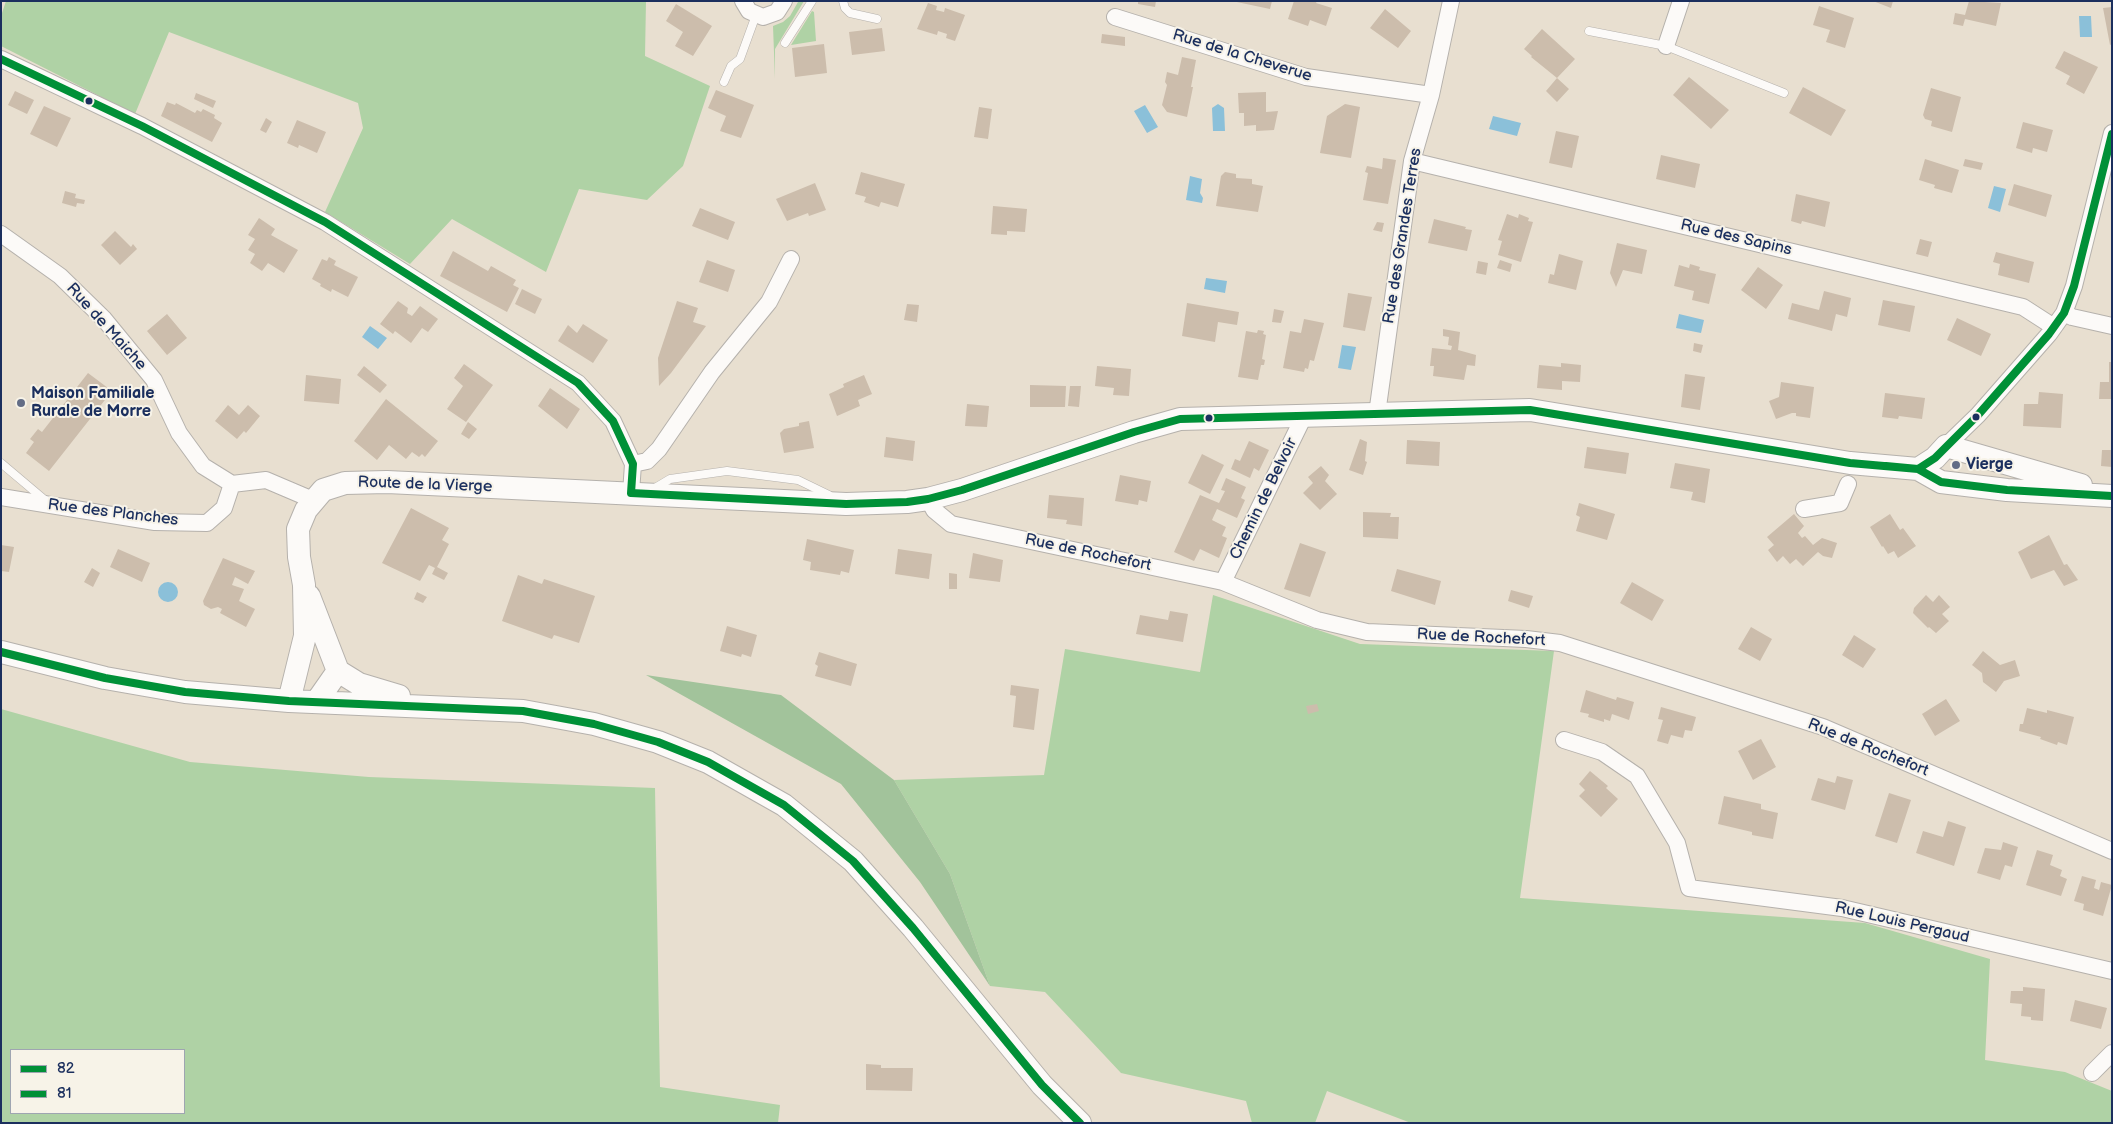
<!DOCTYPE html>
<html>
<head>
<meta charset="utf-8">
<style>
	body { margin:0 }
	#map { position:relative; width:2113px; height:1124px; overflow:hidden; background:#e8dfd0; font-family:"Balsamiq Sans",sans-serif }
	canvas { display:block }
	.frame { position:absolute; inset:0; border:2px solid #1b2f5e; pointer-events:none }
	.legend { position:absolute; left:10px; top:1049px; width:175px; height:65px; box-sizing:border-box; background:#f7f3e8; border:1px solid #9fa5b1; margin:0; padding:6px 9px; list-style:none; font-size:15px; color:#1b2f5e }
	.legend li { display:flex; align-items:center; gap:10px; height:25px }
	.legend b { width:25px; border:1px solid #9fa5b1 }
</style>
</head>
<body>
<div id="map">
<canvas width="2113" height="1124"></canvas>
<div class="frame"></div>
<ul class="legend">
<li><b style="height:6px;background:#009037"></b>82</li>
<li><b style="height:6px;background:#009037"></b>81</li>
</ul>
</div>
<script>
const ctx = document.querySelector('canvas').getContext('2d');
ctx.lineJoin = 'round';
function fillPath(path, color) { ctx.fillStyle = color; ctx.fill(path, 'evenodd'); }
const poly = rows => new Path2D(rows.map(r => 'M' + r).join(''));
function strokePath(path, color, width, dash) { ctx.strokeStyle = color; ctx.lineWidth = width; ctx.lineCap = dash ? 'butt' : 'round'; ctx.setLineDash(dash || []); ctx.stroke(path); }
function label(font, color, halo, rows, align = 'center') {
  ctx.font = font + ' "Balsamiq Sans",sans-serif'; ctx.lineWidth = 4; ctx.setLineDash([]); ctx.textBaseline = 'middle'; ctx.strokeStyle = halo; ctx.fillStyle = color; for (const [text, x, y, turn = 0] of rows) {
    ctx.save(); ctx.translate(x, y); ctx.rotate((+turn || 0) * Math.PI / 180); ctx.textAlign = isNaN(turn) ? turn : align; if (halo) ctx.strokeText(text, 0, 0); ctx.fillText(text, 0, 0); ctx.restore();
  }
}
fillPath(poly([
	[6,1,646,1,645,56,710,86,683,166,647,200,579,189,546,272,452,219,410,264,325,212,363,128,358,103,169,32,135,114,1,46,1,16],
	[804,1,775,49,775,79,773,26,783,22,790,16,798,2],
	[812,11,814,12,816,41,791,45],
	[1213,595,1360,644,1554,651,1520,898,1865,923,1990,959,1985,1060,2065,1072,2112,1091,2112,1123,1411,1123,1327,1091,1315,1123,1252,1123,1246,1101,1121,1073,1045,992,990,986,950,874,894,780,1044,775,1065,649,1200,672],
	[1,709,190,762,369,777,655,788,660,1087,780,1105,778,1123,1,1123],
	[184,1050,184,1113,11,1113,11,1050]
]), '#afd2a5');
fillPath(poly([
	[646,675,781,695,894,780,950,874,990,986,920,882,841,784]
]), '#a2c39b');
fillPath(poly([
	[2079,16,2091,16,2092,37,2080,37],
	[1218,104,1224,108,1225,131,1213,131,1212,108],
	[1145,105,1158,127,1147,133,1134,111],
	[1493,116,1521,123,1517,136,1489,129],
	[1190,176,1202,179,1200,193,1203,198,1202,203,1186,200],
	[1994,186,2006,189,2000,212,1988,208],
	[1206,278,1227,281,1225,293,1204,289],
	[1679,314,1704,320,1701,333,1676,328],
	[370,326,387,338,378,349,362,337],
	[1342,345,1356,347,1351,370,1338,368],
	'158 592a10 10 0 1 1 20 0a10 10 0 1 1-20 0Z'
]), '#8bc0d9');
fillPath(poly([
	[1138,1,1156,1,1155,7,1138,4],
	[1232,1,1272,1,1270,9],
	[1294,1,1317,1,1316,3,1332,8,1326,26,1310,20,1308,26,1288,19],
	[1873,1,1893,1,1891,8],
	[1969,1,2001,3,1996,26,1965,19,1963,26,1953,24,1955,13,1965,15],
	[928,3,937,6,936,10,944,12,945,8,965,15,955,41,946,38,947,34,938,31,937,35,917,29],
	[676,4,712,26,693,56,675,46,683,32,666,21],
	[1819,6,1854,18,1845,48,1826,42,1830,30,1813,25],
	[2112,7,2112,44,2110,45,2103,8],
	[1385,9,1411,31,1398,48,1370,28],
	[882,28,885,51,852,55,849,32],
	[1542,29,1575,59,1557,78,1569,89,1557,102,1546,91,1557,78,1531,57,1532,56,1524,49],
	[1102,34,1125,37,1125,46,1101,43],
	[824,44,827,73,795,77,792,48],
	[2064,51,2098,67,2084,94,2066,84,2070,76,2055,68],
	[1182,57,1196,60,1191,87,1193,87,1187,117,1167,112,1162,105,1167,85,1165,82,1167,72,1178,75],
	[1689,77,1729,110,1711,129,1673,95],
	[1803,87,1846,110,1831,136,1789,113],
	[1931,88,1961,97,1952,132,1931,126,1932,121,1925,119,1923,115],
	[716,90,754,105,741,138,720,131,726,116,708,108],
	[15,91,34,100,27,114,8,105],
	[1266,92,1266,112,1278,111,1274,130,1256,131,1256,125,1244,126,1244,113,1239,113,1238,93],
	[196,93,216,101,213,108,194,99],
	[167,102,175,105,176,103,195,113,197,110,201,112,203,109,215,115,214,118,222,123,212,142,161,116],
	[1345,104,1360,107,1351,158,1320,153,1327,116],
	[44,106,71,118,57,147,30,134],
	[979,107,992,109,988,139,974,137],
	[266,118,272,122,266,133,260,130],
	[297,120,326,132,317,153,299,145,298,148,287,143],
	[2023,122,2053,130,2047,152,2033,148,2032,153,2016,148],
	[1556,131,1579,136,1572,168,1549,163],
	[1661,155,1700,164,1695,188,1656,179],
	[1383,158,1396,160,1388,204,1363,200,1368,173,1365,172,1367,166,1382,169],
	[1925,159,1959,170,1952,193,1934,188,1935,185,1919,180],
	[1965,159,1983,163,1981,170,1963,166],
	[861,172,905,184,898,207,881,202,879,207,864,202,866,197,855,194],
	[1225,172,1236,174,1236,178,1252,179,1252,184,1263,186,1258,212,1216,206,1221,176],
	[815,183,826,210,809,216,808,213,787,221,776,199],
	[2014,184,2052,195,2046,217,2008,205],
	[65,191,76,194,75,198,85,200,84,204,77,203,76,207,62,203],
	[1796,194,1830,202,1825,227,1802,221,1801,224,1791,221],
	[993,206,1027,209,1025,232,1007,231,1007,235,991,234],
	[700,208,735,222,728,240,692,226],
	[1507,214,1518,218,1519,214,1529,218,1528,221,1533,222,1521,262,1498,255,1502,241,1498,240],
	[259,218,275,229,271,235,298,250,284,273,268,263,262,271,250,263,255,254,248,250,255,239,248,235],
	[1434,219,1466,227,1465,229,1472,230,1467,251,1428,243],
	[1377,222,1384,223,1382,232,1373,230],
	[115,231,131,247,133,244,137,249,120,265,101,245],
	[1920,239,1932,242,1928,257,1916,254],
	[1617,243,1647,250,1642,274,1623,270,1616,287,1610,273],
	[453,251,488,271,491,266,516,280,513,285,519,288,507,312,440,276],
	[1996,252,2034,262,2029,283,1998,275,2000,264,1993,262],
	[1559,254,1583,261,1576,290,1548,283,1550,274,1554,275],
	[329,257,336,261,334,265,358,277,348,297,332,289,331,292,320,286,321,284,312,279,322,259,327,261],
	[707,260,735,270,728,292,699,282],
	[1500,260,1512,264,1510,272,1497,268],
	[1478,261,1488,263,1486,275,1476,273],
	[1690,264,1700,267,1699,270,1716,274,1709,304,1692,300,1694,291,1674,286,1679,265,1689,268],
	[1758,267,1783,285,1766,309,1741,290],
	[522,289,542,299,535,314,515,304],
	[1824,291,1851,298,1847,317,1836,314,1832,331,1788,319,1792,303,1819,310],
	[1348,293,1372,297,1365,331,1343,327],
	[1883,300,1915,306,1910,332,1878,325],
	[398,301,408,308,407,313,412,316,420,306,438,319,428,332,422,328,411,343,395,331,393,334,380,324],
	[677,301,698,308,693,322,706,326,671,373,659,386,658,358],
	[1187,303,1239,312,1237,325,1218,322,1215,342,1182,336],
	[907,304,919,305,917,322,904,320],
	[1274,309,1284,311,1281,323,1272,322],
	[167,314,187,338,167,355,147,331],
	[1957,318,1991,334,1981,356,1947,340],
	[1304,319,1324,323,1314,361,1310,360,1308,369,1305,368,1304,372,1283,368,1290,331,1301,333],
	[583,324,608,340,593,363,558,341,568,325,577,333],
	[1443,329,1460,332,1458,350,1476,355,1475,366,1467,365,1464,380,1433,376,1434,366,1430,366,1432,348,1451,350,1452,346,1448,345,1449,337,1443,336],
	[1258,330,1264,331,1263,334,1266,335,1262,359,1265,360,1264,365,1261,365,1258,380,1238,377,1246,331,1257,333],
	[1694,343,1703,345,1701,353,1693,351],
	[2109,362,2112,362,2112,399,2099,399,2100,382,2109,382],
	[1561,363,1581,365,1580,382,1562,381,1562,390,1537,388,1539,365,1561,367],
	[464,364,493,385,466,422,447,409,463,386,454,378],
	[364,366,387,385,380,393,357,375],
	[1097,366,1131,369,1129,396,1113,395,1114,388,1095,386],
	[88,373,112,391,49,471,26,453,34,442,30,439,38,429,42,432],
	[1685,374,1705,377,1700,410,1681,407],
	[306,375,341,379,339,404,304,401],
	[864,375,872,394,858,400,860,406,837,416,829,394,844,387,843,384],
	[1781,382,1814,387,1810,418,1796,416,1796,413,1792,413,1776,419,1769,401,1779,397],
	[1030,385,1066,386,1065,407,1030,407],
	[1070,386,1081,386,1079,407,1068,406],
	[550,388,580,409,567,429,538,406],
	[2039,392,2063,394,2061,428,2023,426,2024,404,2038,404],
	[1885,393,1925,398,1922,419,1899,416,1898,419,1882,417],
	[386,399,438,441,425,457,422,454,419,457,412,452,406,459,389,445,377,460,354,441],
	[967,404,989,406,987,427,965,426],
	[228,405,239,415,248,405,260,416,246,433,244,431,237,439,215,421],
	[809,421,814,448,784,453,780,433,784,429,799,426,799,423],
	[468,422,477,429,469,439,461,434],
	[886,437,915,441,913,461,884,457],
	[1360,439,1367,442,1365,461,1367,462,1363,475,1349,470],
	[1407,440,1440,442,1439,466,1406,464],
	[1249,441,1269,450,1259,471,1254,468,1250,478,1231,469,1235,459,1240,461],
	[1587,447,1629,453,1626,474,1584,468],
	[2102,450,2112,450,2112,467,2101,466],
	[1202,454,1224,465,1210,494,1188,483],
	[1675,463,1710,469,1705,503,1691,500,1693,492,1670,488],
	[1321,466,1329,475,1325,481,1337,494,1320,510,1303,493,1313,483,1308,477],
	[1120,475,1151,481,1147,502,1139,500,1138,505,1115,501],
	[1226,478,1246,487,1241,498,1245,500,1237,518,1217,509,1212,520,1226,527,1222,536,1227,538,1219,558,1200,549,1194,561,1174,552,1200,495,1219,503,1225,491,1221,490],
	[1049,495,1084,498,1082,526,1066,524,1067,520,1047,518],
	[1579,503,1615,514,1607,540,1576,531,1580,517,1576,515],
	[411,508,449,528,442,540,449,544,437,567,448,573,444,580,432,574,435,568,429,565,420,581,382,563],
	[1363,512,1391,513,1390,517,1399,517,1398,539,1363,537],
	[1794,514,1804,526,1798,533,1802,538,1805,536,1813,545,1822,538,1837,543,1832,558,1823,556,1818,552,1803,566,1796,559,1790,564,1783,556,1777,562,1768,550,1774,545,1767,537],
	[1890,514,1900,530,1903,528,1916,546,1898,558,1894,551,1888,554,1883,546,1882,547,1870,527],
	[2049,535,2064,565,2067,564,2078,580,2064,586,2054,570,2031,579,2018,552],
	[807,539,854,550,849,573,841,571,840,575,810,570,811,562,803,560],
	[1300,543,1326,552,1310,597,1284,589],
	[1,545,14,547,9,572,1,571],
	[118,549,150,563,142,582,110,567],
	[898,549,932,554,929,579,895,574],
	[973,553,1003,560,1000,582,969,578],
	[223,558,255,571,248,584,235,577,232,585,244,589,239,601,255,609,246,627,220,613,222,609,218,607,211,609,204,605,203,601],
	[92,568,100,573,93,587,84,582],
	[1397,569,1441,581,1435,605,1391,591],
	[949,573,957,574,957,589,949,589],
	[518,575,542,584,544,579,595,596,579,643,554,635,552,639,502,621],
	[1632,582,1664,600,1652,621,1620,603],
	[1511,590,1533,596,1529,608,1508,601],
	[417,592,427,597,423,603,414,599],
	[1926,595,1933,602,1939,595,1950,607,1942,614,1949,621,1936,633,1929,627,1928,628,1913,613,1914,608],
	[1170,611,1188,614,1183,642,1136,634,1140,615,1168,620],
	[727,626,757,635,751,657,742,654,741,657,720,651],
	[1751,627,1772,639,1760,661,1738,649],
	[1854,635,1876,649,1863,668,1842,655],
	[1983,651,2000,665,2015,660,2020,676,2004,681,1996,692,1983,682,1982,673,1972,665],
	[819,652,857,664,851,686,815,676,818,666,815,664],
	[1011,685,1039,689,1034,730,1013,727,1016,696,1010,695],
	[1586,690,1616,700,1617,697,1634,702,1629,720,1612,714,1610,721,1604,719,1604,722,1588,717,1589,714,1580,712],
	[1946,699,1960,721,1935,736,1922,714],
	[1317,704,1319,711,1308,714,1306,706],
	[1661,707,1696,717,1692,731,1685,730,1683,738,1671,735,1668,744,1657,741,1663,720,1658,719],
	[2027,708,2047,713,2047,710,2074,717,2067,745,2058,742,2057,745,2040,739,2041,737,2019,731,2020,724,2023,724],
	[1761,739,1776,767,1753,780,1738,751],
	[1590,771,1608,786,1606,788,1618,799,1601,817,1579,796,1585,790,1579,784],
	[1837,776,1853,780,1845,810,1811,800,1818,778,1835,783],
	[1889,793,1911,800,1897,843,1875,836],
	[1724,796,1761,804,1761,809,1778,813,1773,839,1752,835,1752,832,1718,824],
	[1948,821,1966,827,1954,866,1916,853,1923,831,1943,837],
	[2003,842,2018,847,2012,867,2005,865,2000,880,1977,873,1985,848,2001,850],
	[2037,850,2053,855,2050,865,2062,870,2060,876,2067,879,2061,896,2026,885],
	[2082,876,2096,880,2094,888,2099,890,2101,882,2112,885,2103,916,2083,910,2084,904,2074,901],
	[2023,987,2045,989,2043,1021,2031,1020,2031,1017,2021,1016,2022,1004,2010,1003,2011,991,2023,991],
	[2075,1000,2107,1008,2101,1029,2070,1021],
	[866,1064,881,1065,881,1068,913,1068,912,1091,866,1090]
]), '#ccbdac');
const lane = poly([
	[843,1,845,8,850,13,877,19],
	[1589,31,1666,46,1784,93],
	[785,43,812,1],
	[724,82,731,66,740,59,756,15],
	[1,463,46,501],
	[655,488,670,479,727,471,798,480,829,495]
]);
const street = poly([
	[743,1,749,11,763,17,777,12,784,1],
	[1115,17,1306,77,1431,95],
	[1666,46,1681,1],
	[1,59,142,126,325,222,578,383,613,421,633,464,631,493],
	[1412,161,2023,307,2054,327],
	[1,234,60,276,104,319,154,380,179,433,203,466,232,484,266,480,313,500],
	[2064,313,2072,317,2112,326],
	[1377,414,1412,161,1431,95,1451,1],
	[1946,446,1978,415,2049,334,2064,313,2074,286,2112,133],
	[633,464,647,461,659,449,712,372,769,302,791,259],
	[1,497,155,522,207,523,224,508,232,484],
	[928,499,934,510,951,524,1223,582,1317,620,1367,632,1526,639,1560,643,1823,727,2112,851],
	[1804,509,1840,503,1848,484],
	[1223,582,1304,416],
	[1564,740,1602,752,1637,776,1677,843,1689,888,1842,908,2112,971],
	[2092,1073,2112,1053]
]);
const secondary = poly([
	[1918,469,1935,458,1946,446,2081,485],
	[309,596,338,671,317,701],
	[1,652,105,678,185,692,289,701,523,711,594,724,658,742,708,762,784,805,853,861,913,928,1042,1085,1080,1123],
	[338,671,359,684,399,696],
	[289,701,305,636,304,585,299,557,298,529,306,510,323,490,345,483,387,482,846,504,907,502,928,499,962,490,1134,432,1180,419,1530,410,1850,463,1918,469,1941,482,2007,490,2112,496]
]);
strokePath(lane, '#b5b1ac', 9);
strokePath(street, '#b5b1ac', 18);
strokePath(secondary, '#b5b1ac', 24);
strokePath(lane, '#fcfaf8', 8);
strokePath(street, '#fcfaf8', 16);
strokePath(secondary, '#fcfaf8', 22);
strokePath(poly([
	[1,59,142,126,325,222,578,383,613,421,633,464,631,493],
	[1886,466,1918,469,1941,482,2007,490,2112,496],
	[631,493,846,504,907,502,928,499,962,490,1134,432,1180,419,1530,410,1850,463,1918,469,1935,458,1978,415,2049,334,2064,313,2074,286,2112,134]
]), '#009037', 8);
strokePath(poly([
	[1,652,105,678,185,692,289,701,523,711,594,724,658,742,708,762,784,805,853,861,913,928,1042,1085,1080,1123]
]), '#009037', 8);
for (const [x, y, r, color] of [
	[89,101,4.5,"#1b2f5e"],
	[21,403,5,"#636d86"],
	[1976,417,4.5,"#1b2f5e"],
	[1209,418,4.5,"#1b2f5e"],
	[1956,465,5,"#636d86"]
]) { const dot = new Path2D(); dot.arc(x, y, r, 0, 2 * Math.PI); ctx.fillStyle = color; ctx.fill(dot); strokePath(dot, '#f7f3e8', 2); }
label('16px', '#1b2f5e', '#f7f3e8', [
	["Rue de la Cheverue",1242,56,17],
	["Rue des Grandes Terres",1403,236,-81],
	["Rue des Sapins",1736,238,13],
	["Rue de Maiche",106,327,48],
	["Route de la Vierge",425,485,2],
	["Chemin de Belvoir",1264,499,-64],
	["Rue des Planches",113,513,7],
	["Rue de Rochefort",1088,553,12],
	["Rue de Rochefort",1481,638,3],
	["Rue de Rochefort",1868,748,22],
	["Rue Louis Pergaud",1902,923,13]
]);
label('bold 16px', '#1b2f5e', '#f7f3e8', [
	["Maison Familiale",31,394],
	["Rurale de Morre",31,412],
	["Vierge",1966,465]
], 'left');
</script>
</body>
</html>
